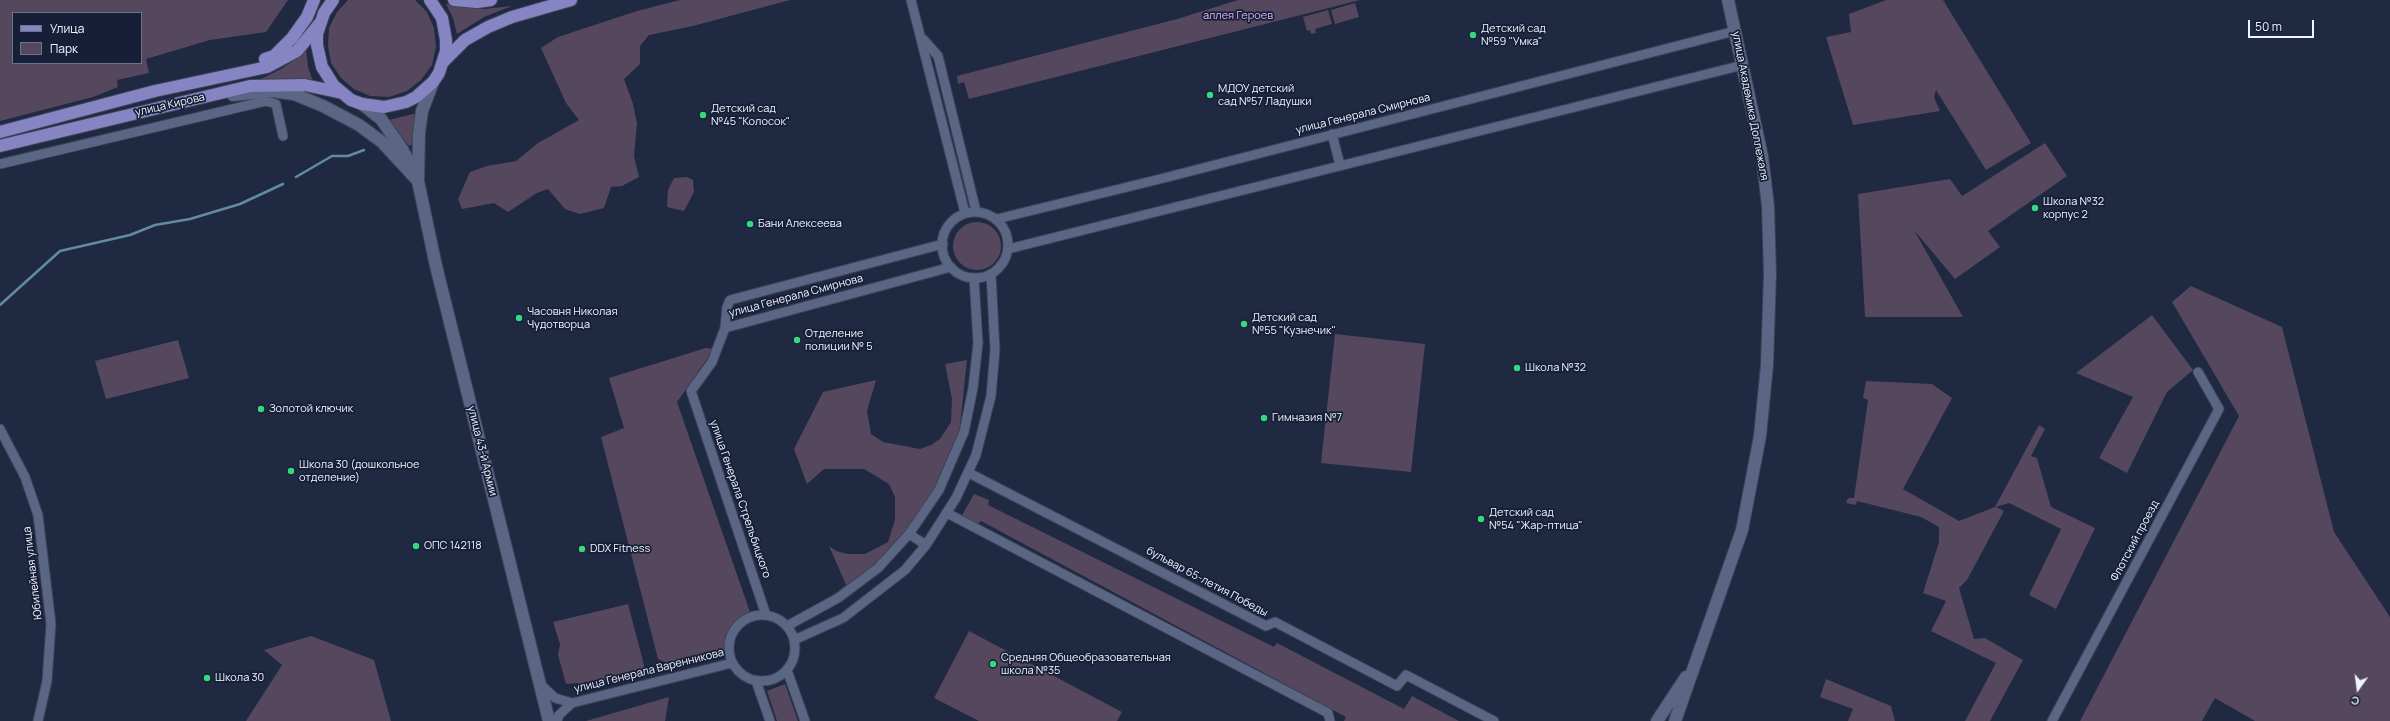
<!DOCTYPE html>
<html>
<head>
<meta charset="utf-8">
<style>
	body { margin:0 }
	#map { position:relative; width:2390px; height:721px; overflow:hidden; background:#1f2942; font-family:Manrope,sans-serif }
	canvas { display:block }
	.legend { position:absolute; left:12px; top:12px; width:130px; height:52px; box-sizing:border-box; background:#161f37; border:1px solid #6d7487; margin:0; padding:5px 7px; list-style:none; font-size:12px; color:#eff4fe }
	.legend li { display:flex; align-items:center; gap:8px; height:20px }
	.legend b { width:20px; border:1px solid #6d7487 }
	.north { position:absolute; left:2338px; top:669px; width:40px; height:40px; -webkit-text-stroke:3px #161f37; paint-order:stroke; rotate:194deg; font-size:11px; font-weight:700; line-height:16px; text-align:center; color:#eff4fe }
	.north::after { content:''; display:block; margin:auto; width:14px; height:18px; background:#eff4fe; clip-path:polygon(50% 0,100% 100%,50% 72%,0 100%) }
	.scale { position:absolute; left:2248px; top:20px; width:66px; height:18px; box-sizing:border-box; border:2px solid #eff4fe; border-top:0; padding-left:5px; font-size:12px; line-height:14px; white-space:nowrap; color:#eff4fe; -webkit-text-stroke:3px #161f37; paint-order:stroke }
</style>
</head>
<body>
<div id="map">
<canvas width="2390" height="721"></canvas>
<ul class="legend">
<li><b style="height:5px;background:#8784c4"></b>Улица</li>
<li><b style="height:11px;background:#55475e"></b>Парк</li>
</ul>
<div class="north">С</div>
<div class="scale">50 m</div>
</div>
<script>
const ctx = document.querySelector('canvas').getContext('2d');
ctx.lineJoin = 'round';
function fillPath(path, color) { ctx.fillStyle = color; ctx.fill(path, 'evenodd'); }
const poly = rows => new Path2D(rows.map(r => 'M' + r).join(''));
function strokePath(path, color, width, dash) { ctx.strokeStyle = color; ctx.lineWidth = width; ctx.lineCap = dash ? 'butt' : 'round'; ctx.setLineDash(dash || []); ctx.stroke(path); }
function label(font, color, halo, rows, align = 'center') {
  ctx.font = font + ' Manrope,sans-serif'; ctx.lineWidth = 3.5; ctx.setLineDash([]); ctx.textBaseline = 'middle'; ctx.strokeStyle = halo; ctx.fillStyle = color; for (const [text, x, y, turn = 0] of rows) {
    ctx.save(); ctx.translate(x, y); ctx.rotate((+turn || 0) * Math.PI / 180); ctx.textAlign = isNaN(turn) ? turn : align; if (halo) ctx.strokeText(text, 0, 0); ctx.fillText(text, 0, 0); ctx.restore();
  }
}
fillPath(poly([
	[0,0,288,0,266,32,210,40,146,59,149,73,117,80,118,87,93,97,0,121],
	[13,13,141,13,141,63,13,63],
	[348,0,415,0,427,12,434,28,436,47,432,65,421,80,407,91,389,97,370,96,354,89,341,78,331,63,328,46,329,28,337,12],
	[680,0,790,0,693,26,649,35,640,46,640,64,624,79,633,104,637,124,634,156,639,177,622,186,611,187,604,208,580,214,565,209,548,189,537,193,508,212,494,203,462,209,458,199,470,172,487,166,516,161,538,143,579,120,566,103,541,48,558,37,637,11],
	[1238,0,1360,0,969,99,964,82,958,84,957,76,1177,19],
	[1886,0,1943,0,2031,143,1986,170,1936,90,1934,97,1940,111,1853,125,1826,37,1851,32,1849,14],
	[1355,3,1359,17,1335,24,1331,10],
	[446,4,484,9,512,6,484,17,457,34,453,18],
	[1328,10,1332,24,1315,29,1316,33,1311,34,1310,30,1307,31,1303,17],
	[306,50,308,67,314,84,286,79,261,79,283,68],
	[417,113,413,144,409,146,389,120],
	[2045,143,2067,176,1988,231,2000,247,1955,279,1914,230,1963,317,1865,317,1858,194,1950,179,1962,196],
	[687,177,693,180,694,192,684,211,667,207,668,190,674,178],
	'953 246a24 24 0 1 1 48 0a24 24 0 1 1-48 0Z',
	[2191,286,2282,327,2334,532,2390,617,2390,721,2255,721,2215,698,2202,721,2080,721,2239,416,2172,302],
	[2152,315,2193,370,2167,392,2127,473,2099,458,2133,397,2076,373],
	[1335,334,1425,344,1411,472,1321,463],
	[178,340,189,378,106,399,95,361],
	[706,348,713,349,712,352,677,402,750,612,734,622,726,640,725,650,670,664,658,659,601,437,624,428,609,378],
	[967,360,959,435,934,491,905,534,882,560,847,587,829,546,836,551,848,554,865,554,888,542,895,520,895,497,889,484,864,469,824,469,807,484,794,449,823,392,876,380,867,411,871,434,883,442,920,449,931,445,940,439,951,422,952,399,945,364],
	[1866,381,1932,384,1952,398,1903,489,1959,521,1995,507,2039,425,2045,429,2031,456,2037,458,2051,507,2095,528,2056,609,2029,595,2061,529,2009,503,1996,507,2004,511,1967,580,1959,588,1974,639,1985,638,2023,660,1990,721,1965,721,1996,663,1931,631,1946,601,1923,593,1939,542,1939,527,1921,517,1857,501,1856,505,1846,503,1848,498,1854,498,1868,400,1863,398],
	[974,494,989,500,988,505,1274,647,1277,643,1404,709,1412,696,1459,721,1344,721,1346,717,981,521,977,525,961,517],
	[628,604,644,665,643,671,641,674,580,690,578,683,566,684,558,655,560,644,553,622],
	[969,631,1122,712,1117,721,979,721,934,698],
	[311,636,374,660,391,721,246,721,282,665,264,650],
	[1826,679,1891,706,1895,721,1848,721,1853,709,1820,697],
	[785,684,798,721,777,721,767,691],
	[669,697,665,721,586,721]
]), '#55475e');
strokePath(poly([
	[296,177,332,156,348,156,364,150],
	[0,305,60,251,130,235,155,225,190,219,240,204,283,184]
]), '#618c9c', 2.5);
const street = poly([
	[911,0,965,213],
	[923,39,938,56,976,211],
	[1332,134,1340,165],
	[0,164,266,101,276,104,283,136],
	'942 245a33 33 0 1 1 66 0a33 33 0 1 1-66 0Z',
	[997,219,1164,178,1735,31],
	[1008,249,1743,65],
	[725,328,951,267],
	[0,429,25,477,38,515,51,624,47,681,38,721],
	[969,473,1266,626,1275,622,1397,686,1406,675,1494,721],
	[947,513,1328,713,1330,721],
	[909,534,926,545],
	[766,615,691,391,712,362,725,328,727,307,730,300,943,244],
	'729 648a33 33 0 1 1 66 0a33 33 0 1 1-66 0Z',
	[787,626,838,598,878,568,909,534,939,490,964,432,973,388,978,343,974,278],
	[794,640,843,618,905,570,926,545,956,498,976,455,991,396,995,350,991,274],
	[787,670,805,721],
	[756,681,770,721],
	[539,683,555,698,572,703,732,663],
	[557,721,559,715,572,703],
	[2052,721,2219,409,2198,372]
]);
const secondary = poly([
	[433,82,422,111,419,133,418,181,436,266,549,721],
	[233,95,271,91,294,94,323,106,359,125,382,142,418,181],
	[362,104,381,119,402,149,411,167],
	[1657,721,1686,677],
	[1675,721,1742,530,1760,436,1767,365,1770,274,1768,206,1762,156,1728,0]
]);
const primary = poly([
	[333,0,324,13,317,34,317,45,322,67,334,86,351,100,362,104,384,107,406,102,416,97,433,82,439,73,446,51,446,40,442,18,430,0],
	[454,0,477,2,491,0],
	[265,59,274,56,292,38,307,17,314,0],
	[443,62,465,40,488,27,512,17,571,0],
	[0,132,155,91,267,67,297,51,320,23],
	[0,146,250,86,305,85,342,93]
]);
strokePath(street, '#3c4357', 11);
strokePath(secondary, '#3c4357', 14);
strokePath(primary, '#3c4357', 14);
strokePath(street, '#5a6683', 9);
strokePath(secondary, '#5a6683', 12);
strokePath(primary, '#8784c4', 12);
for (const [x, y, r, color] of [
	[1473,35,4,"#38d880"],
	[1210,95,4,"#38d880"],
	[703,115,4,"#38d880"],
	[2035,208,4,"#38d880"],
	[750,224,4,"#38d880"],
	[519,318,4,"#38d880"],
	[1244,324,4,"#38d880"],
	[797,340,4,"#38d880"],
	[1517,368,4,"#38d880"],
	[261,409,4,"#38d880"],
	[1264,418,4,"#38d880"],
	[291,471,4,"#38d880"],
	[1481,519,4,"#38d880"],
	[416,546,4,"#38d880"],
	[582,549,4,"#38d880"],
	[993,664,4,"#38d880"],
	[207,678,4,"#38d880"]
]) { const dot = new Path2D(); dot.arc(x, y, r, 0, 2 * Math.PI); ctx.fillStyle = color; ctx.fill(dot); strokePath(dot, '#161f37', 1.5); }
label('11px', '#dcb4f5', '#161f37', [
	["аллея Героев",1238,16]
]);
label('11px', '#eff4fe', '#161f37', [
	["Детский сад",1481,29],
	["№59 \"Умка\"",1481,42],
	["МДОУ детский",1218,89],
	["сад №57 Ладушки",1218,102],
	["Детский сад",711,109],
	["№45 \"Колосок\"",711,122],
	["Школа №32",2043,202],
	["корпус 2",2043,215],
	["Бани Алексеева",758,224],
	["Часовня Николая",527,312],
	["Чудотворца",527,325],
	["Детский сад",1252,318],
	["№55 \"Кузнечик\"",1252,331],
	["Отделение",805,334],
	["полиции № 5",805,347],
	["Школа №32",1525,368],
	["Золотой ключик",269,409],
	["Гимназия №7",1272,418],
	["Школа 30 (дошкольное",299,465],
	["отделение)",299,478],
	["Детский сад",1489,513],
	["№54 \"Жар-птица\"",1489,526],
	["ОПС 142118",424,546],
	["DDX Fitness",590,549],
	["Средняя Общеобразовательная",1001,658],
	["школа №35",1001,671],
	["Школа 30",215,678]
], 'left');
label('11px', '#eff4fe', '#161f37', [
	["улица Кирова",170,105,-13],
	["улица Академика Доллежаля",1750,106,79],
	["улица Генерала Смирнова",1363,114,-14],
	["улица Генерала Смирнова",796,296,-15],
	["улица 43-й Армии",482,451,76],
	["улица Генерала Стрельбицкого",740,499,71],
	["Флотский проезд",2135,541,-62],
	["Юбилейная улица",33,573,-97],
	["бульвар 65-летия Победы",1207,582,28],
	["улица Генерала Варенникова",649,671,-14]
]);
</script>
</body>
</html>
